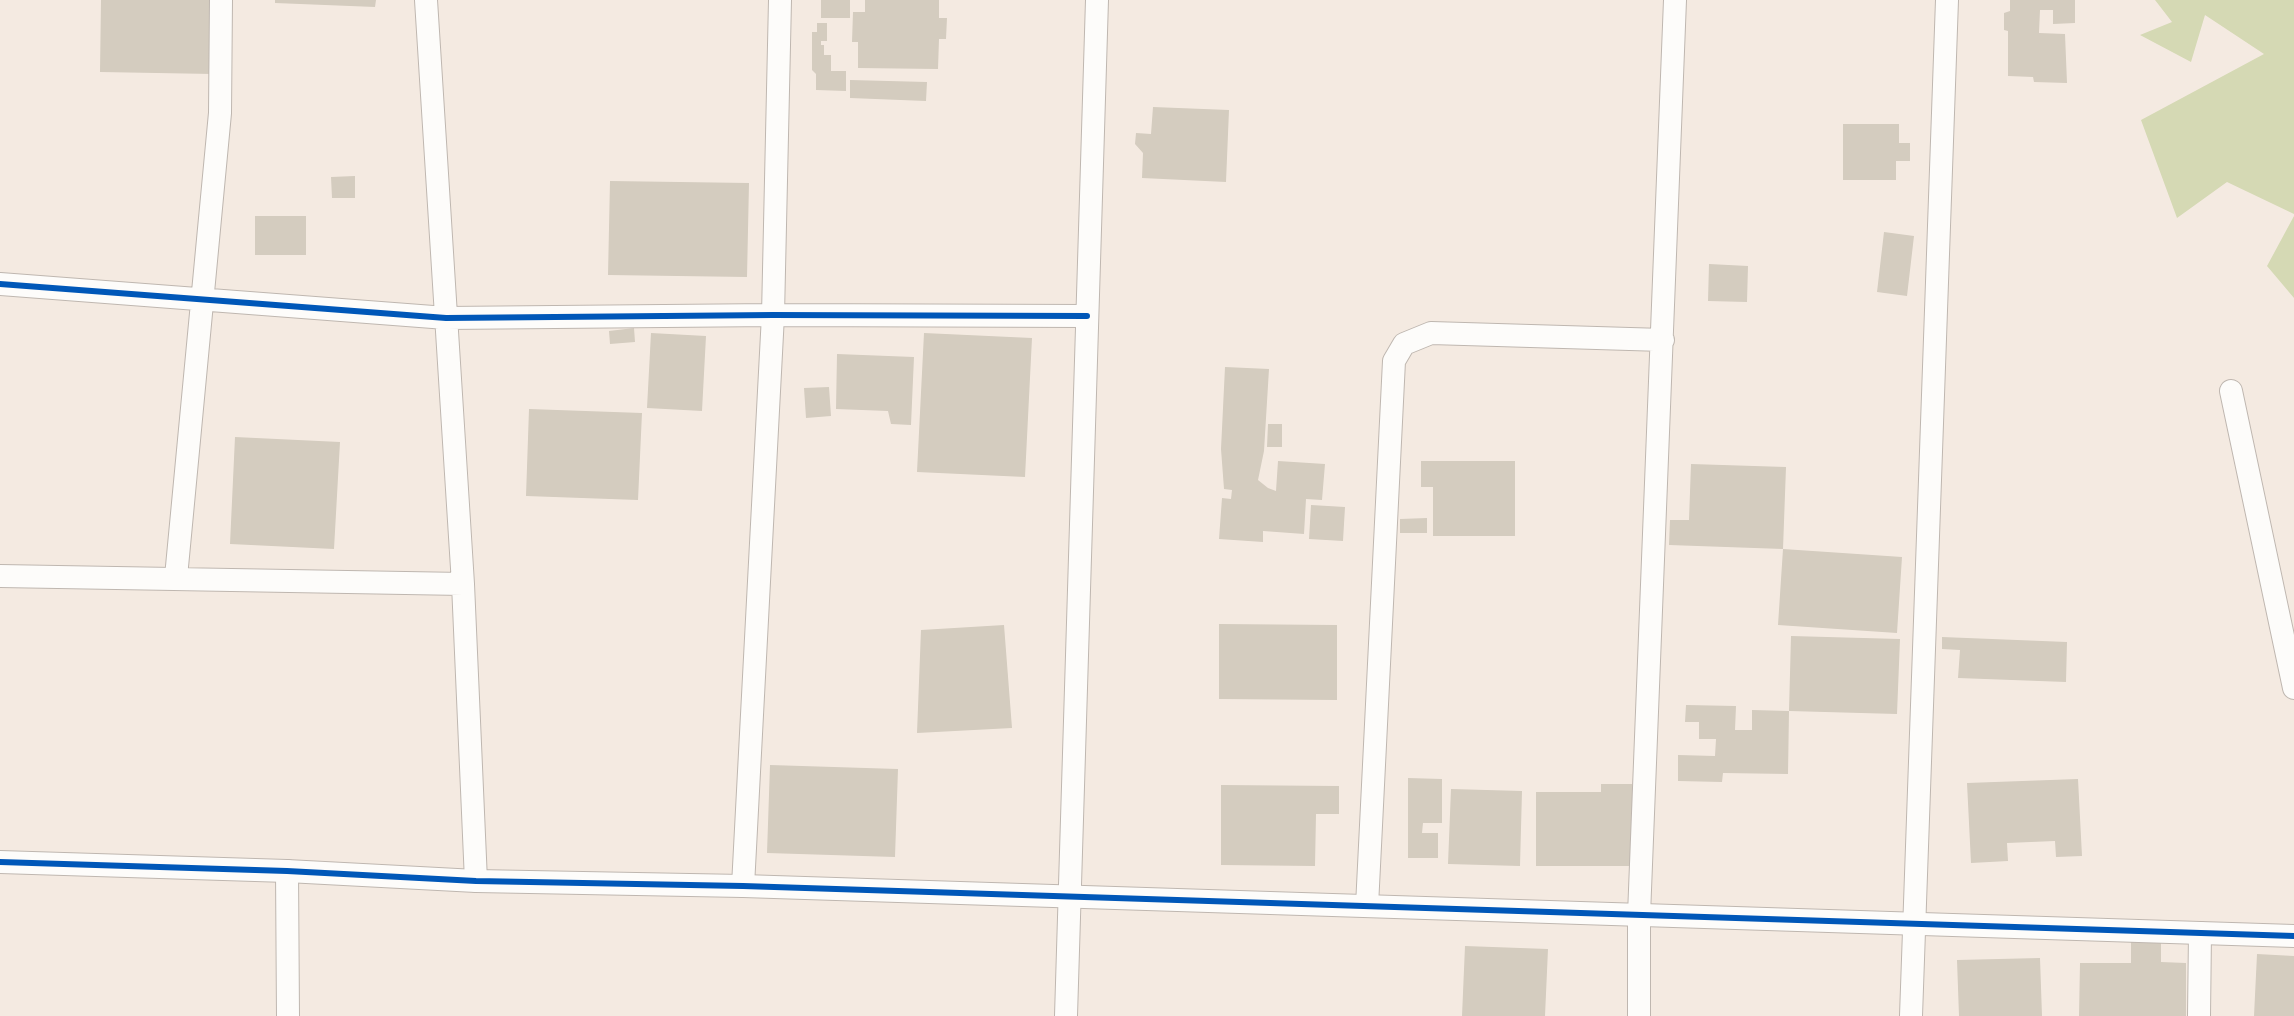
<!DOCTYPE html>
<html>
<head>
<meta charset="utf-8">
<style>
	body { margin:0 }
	canvas { display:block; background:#f4eae1 }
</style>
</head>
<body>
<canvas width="2294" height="1016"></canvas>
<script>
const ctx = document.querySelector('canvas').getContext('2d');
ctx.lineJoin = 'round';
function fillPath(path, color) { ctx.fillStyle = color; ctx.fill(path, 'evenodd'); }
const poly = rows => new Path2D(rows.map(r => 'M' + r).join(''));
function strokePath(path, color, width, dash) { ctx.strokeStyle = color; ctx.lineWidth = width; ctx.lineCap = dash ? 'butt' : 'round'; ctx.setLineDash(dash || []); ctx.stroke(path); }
fillPath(poly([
	[2155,0,2294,0,2294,214,2227,182,2177,218,2141,120,2264,54,2205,15,2191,62,2140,35,2172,22],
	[2294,216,2294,298,2267,266]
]), '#d5d9b4');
fillPath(poly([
	[101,0,214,0,213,74,100,72],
	[275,0,376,0,375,7,275,3],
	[821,0,850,0,850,18,821,18],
	[865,0,939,0,939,18,947,18,946,39,939,39,938,69,858,68,858,42,852,42,853,12,865,12],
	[2010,0,2075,0,2075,23,2053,24,2053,10,2040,10,2039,33,2065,34,2067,83,2034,82,2033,77,2008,76,2008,31,2004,30,2004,13,2010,11],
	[817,23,827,23,827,41,821,41,821,45,824,45,824,55,831,55,831,71,846,71,846,91,816,90,816,74,812,70,812,32,817,32],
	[850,80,927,82,926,101,850,98],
	[1153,107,1229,110,1226,182,1142,178,1143,153,1135,144,1136,133,1151,134],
	[1843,124,1899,124,1899,143,1910,143,1910,161,1896,161,1896,180,1843,180],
	[355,176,355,198,332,198,331,177],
	[610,181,749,183,747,277,608,275],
	[255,216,306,216,306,255,255,255],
	[1884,232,1914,236,1907,296,1877,292],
	[1709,264,1748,266,1747,302,1708,301],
	[634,328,635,342,610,344,609,331],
	[651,333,706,336,702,411,647,408],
	[924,333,1032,338,1025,477,917,472],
	[837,354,914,357,911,425,891,424,888,411,836,409],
	[1225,367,1269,369,1264,451,1258,480,1268,488,1276,491,1278,461,1325,464,1322,500,1306,499,1304,534,1263,531,1263,542,1219,539,1222,498,1231,499,1232,490,1224,489,1221,449],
	[829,387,831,416,806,418,804,388],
	[529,409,642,413,638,500,526,496],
	[1268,424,1282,424,1282,447,1267,447],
	[235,437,340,442,334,549,230,544],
	[1421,461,1515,461,1515,536,1433,536,1433,487,1421,487],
	[1691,464,1786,467,1783,549,1669,545,1670,520,1689,520],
	[1311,505,1345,507,1343,541,1309,539],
	[1427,518,1427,533,1400,533,1400,519],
	[1783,549,1902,557,1897,633,1778,625],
	[1219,624,1337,625,1337,700,1219,699],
	[1004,625,1012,728,917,733,921,630],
	[1791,636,1900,639,1897,714,1789,711],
	[1942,637,2067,642,2066,682,1958,678,1960,650,1942,649],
	[1686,705,1736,706,1735,730,1752,730,1752,710,1789,711,1788,774,1723,773,1722,782,1678,781,1678,755,1715,756,1716,739,1699,739,1699,722,1685,722],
	[770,765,898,769,895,857,767,853],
	[1408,778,1442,779,1442,823,1423,823,1422,833,1438,833,1438,858,1408,858],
	[2078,779,2082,856,2056,857,2055,841,2007,843,2008,861,1971,863,1967,783],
	[1601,784,1632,784,1633,866,1536,866,1536,792,1601,792],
	[1221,785,1339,786,1339,814,1316,814,1315,866,1221,865],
	[1451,789,1522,791,1520,866,1448,864],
	[2131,942,2161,942,2161,962,2186,963,2186,1016,2079,1016,2080,963,2131,963],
	[1465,946,1548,949,1545,1016,1462,1016],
	[2257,954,2294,956,2294,1016,2254,1016],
	[2040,958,2042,1016,1959,1016,1957,960]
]), '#d4ccbf');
const street = poly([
	[426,0,463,584,476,881],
	[0,284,446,318,773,315,1087,316],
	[2231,391,2294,688],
	[0,576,463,584],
	[176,577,220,113,221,0],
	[287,871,288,1016],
	[743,886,773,315,780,0],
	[1367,906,1394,361,1404,344,1431,333,1663,340],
	[1066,1016,1097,0],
	[1639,1016,1639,915,1675,0],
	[1911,1016,1947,0],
	[2199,1016,2200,933]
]);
const secondary = poly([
	[0,862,287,871,476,881,743,886,2294,936]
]);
strokePath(street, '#bfb7b0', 24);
strokePath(secondary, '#bfb7b0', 24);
strokePath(street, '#fdfcfa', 22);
strokePath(secondary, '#fdfcfa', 22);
strokePath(poly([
	[0,284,446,318,773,315,1087,316],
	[0,862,287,871,476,881,743,886,2294,936]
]), '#0057b8', 6);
</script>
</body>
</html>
